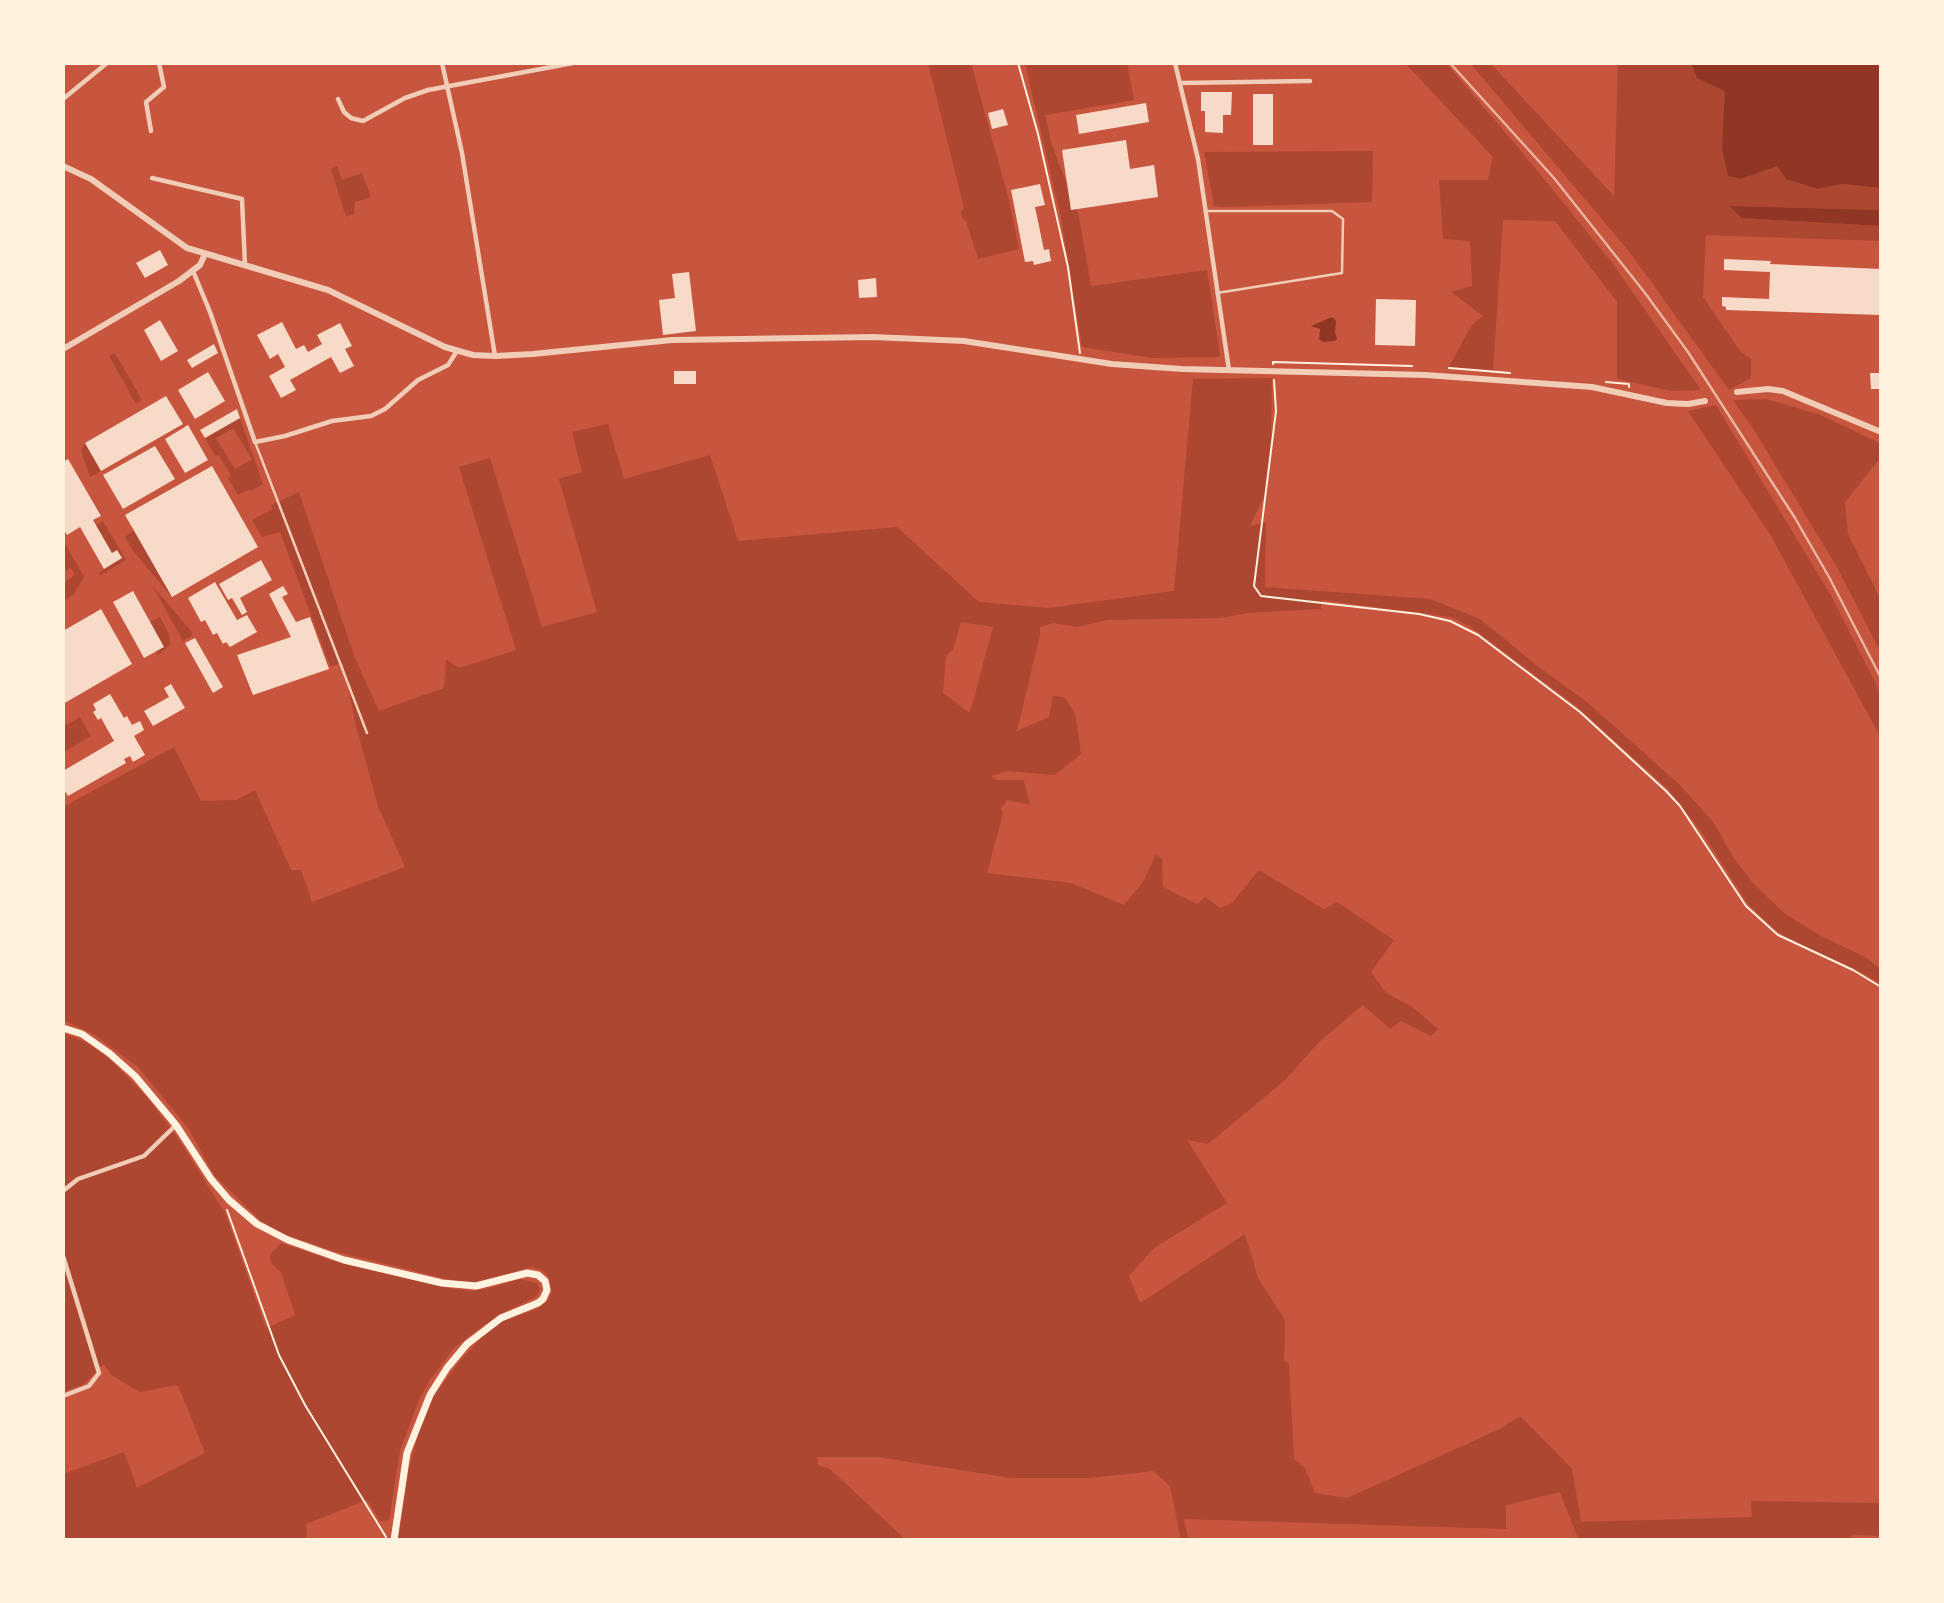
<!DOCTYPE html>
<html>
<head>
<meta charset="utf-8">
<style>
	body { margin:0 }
	#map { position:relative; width:1944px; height:1603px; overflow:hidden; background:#c8553d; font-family:Merriweather,serif }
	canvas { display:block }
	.frame { position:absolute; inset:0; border:65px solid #fff3e0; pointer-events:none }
</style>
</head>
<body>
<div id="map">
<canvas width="1944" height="1603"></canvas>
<div class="frame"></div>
</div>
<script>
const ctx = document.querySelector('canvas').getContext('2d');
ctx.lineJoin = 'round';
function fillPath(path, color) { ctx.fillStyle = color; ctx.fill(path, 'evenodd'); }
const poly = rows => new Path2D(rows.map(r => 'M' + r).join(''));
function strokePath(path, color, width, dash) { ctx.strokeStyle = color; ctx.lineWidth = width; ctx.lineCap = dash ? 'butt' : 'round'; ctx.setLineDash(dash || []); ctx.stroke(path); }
fillPath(poly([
	[928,63,971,63,1009,200,1019,249,978,259,966,221,962,218,961,211,964,208],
	[1025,63,1127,63,1134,100,1045,115,1052,145,1079,216,1091,286,1207,270,1220,354,1218,357,1152,358,1082,347,1061,218],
	[1405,63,1446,63,1522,152,1613,264,1701,390,1671,391,1617,379,1617,302,1555,221,1503,220,1493,370,1449,367,1471,326,1483,316,1451,292,1472,286,1470,241,1443,239,1439,180,1488,180,1493,157],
	[1470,63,1490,63,1614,196,1618,63,1691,63,1697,78,1726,91,1722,148,1741,179,1777,166,1818,189,1842,184,1881,188,1881,210,1731,206,1740,218,1881,226,1881,241,1706,235,1703,297,1740,351,1751,359,1751,378,1729,390,1628,250],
	[1373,151,1372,202,1222,207,1214,206,1204,152],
	[337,166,342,180,362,173,371,197,355,202,354,214,346,217,331,169],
	[115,353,142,400,136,404,109,356],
	[1272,378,1271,439,1265,495,1250,526,1266,522,1265,587,1430,599,1480,619,1540,668,1587,702,1681,786,1714,823,1733,857,1753,883,1784,913,1821,936,1867,958,1881,970,1881,984,1863,973,1789,939,1774,929,1748,904,1701,831,1668,789,1576,706,1471,627,1451,617,1322,600,1321,609,1248,613,1221,618,1107,620,1077,627,1053,623,1040,627,1040,635,1017,731,1049,717,1053,696,1064,697,1075,713,1081,754,1055,775,1007,771,991,776,997,780,1024,780,1030,805,1007,800,1001,809,1003,813,987,873,1071,883,1124,905,1143,882,1156,854,1162,859,1163,887,1197,904,1205,897,1220,908,1232,903,1259,870,1324,909,1337,902,1394,940,1371,972,1386,993,1411,1006,1438,1029,1431,1036,1401,1021,1390,1029,1363,1005,1319,1042,1285,1080,1208,1144,1187,1140,1227,1203,1154,1248,1129,1276,1140,1303,1245,1234,1258,1278,1285,1320,1284,1360,1289,1364,1294,1459,1305,1468,1315,1493,1347,1498,1500,1429,1520,1416,1572,1469,1581,1522,1752,1517,1751,1501,1881,1503,1881,1536,1853,1535,1848,1540,1584,1540,1577,1536,1560,1492,1506,1505,1506,1529,1184,1519,1188,1540,1181,1540,1170,1486,1153,1471,1090,1478,1011,1478,878,1457,817,1457,818,1465,830,1469,906,1540,398,1540,409,1468,420,1427,435,1394,456,1366,486,1332,505,1320,535,1310,547,1301,552,1293,549,1277,542,1270,532,1267,476,1282,455,1281,337,1252,286,1235,261,1221,214,1175,188,1128,138,1067,95,1035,63,1020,63,807,174,747,201,801,236,800,255,790,291,870,301,870,312,902,405,867,378,806,357,730,343,663,330,666,280,532,262,537,252,520,272,509,271,505,299,492,355,658,379,711,444,688,446,659,459,668,516,650,459,467,490,458,542,627,597,612,559,479,582,472,572,432,608,424,624,479,710,455,738,541,897,527,979,602,1048,608,1174,591,1193,379],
	[961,622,993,627,970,713,943,693,946,656,953,649],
	[1766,399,1821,415,1881,444,1881,457,1845,502,1848,534,1881,600,1881,653,1838,569,1754,430,1733,400],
	[1716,405,1833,599,1881,694,1881,738,1771,536,1688,411],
	[240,418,263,484,251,491,249,489,238,495,228,478,231,476,219,455,215,456,205,438],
	[233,428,252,459,235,469,216,438],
	[85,443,101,471,90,477,81,451],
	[103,521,126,560,101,575,98,573,122,558,118,551,112,553,96,525],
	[134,530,172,597,134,552,125,537],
	[63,540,84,577,74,594,63,602,63,583,75,575,71,568,63,572,65,562],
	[152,585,191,631,193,635,183,641],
	[160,617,169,634,170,645,158,655,156,651,164,646,150,622],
	[80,717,91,736,64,752,63,727],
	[63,1033,88,1043,112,1061,147,1097,176,1135,225,1213,266,1328,295,1315,281,1272,271,1263,270,1255,281,1243,334,1261,447,1288,471,1291,490,1288,520,1279,537,1283,540,1289,536,1297,497,1316,455,1347,429,1381,418,1402,400,1451,389,1520,380,1521,367,1500,306,1524,307,1540,63,1540,63,1474,124,1452,137,1488,205,1453,178,1385,140,1392,111,1375,104,1364,84,1384,63,1392,63,1301,66,1300,63,1292]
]), '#ae4732');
fillPath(poly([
	[1691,63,1881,63,1881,188,1842,184,1818,189,1786,179,1777,166,1741,179,1728,176,1722,148,1725,91,1697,78],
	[1730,206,1881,210,1881,226,1741,218],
	[1332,317,1336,321,1335,332,1337,339,1335,341,1323,342,1319,339,1320,329,1311,326]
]), '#8f3625');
fillPath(poly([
	[1201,92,1232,92,1231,115,1223,115,1223,133,1205,132,1205,111,1201,111],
	[1253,94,1273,94,1273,145,1253,145],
	[1146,103,1149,122,1079,134,1076,115],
	[1003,109,1008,125,992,129,988,113],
	[1126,140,1130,169,1154,165,1158,197,1071,210,1062,150],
	[1040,184,1045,205,1035,207,1044,250,1049,249,1051,261,1034,265,1033,261,1025,262,1011,190],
	[160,250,168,265,145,278,136,263],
	[1724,259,1771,261,1770,264,1881,269,1881,315,1726,310,1726,307,1722,306,1722,297,1769,299,1770,272,1724,270],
	[689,272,696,331,663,335,659,300,675,298,672,274],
	[876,278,877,297,859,298,858,280],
	[1376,299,1416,300,1415,346,1375,345],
	[160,320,178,351,161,361,144,330],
	[282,322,296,349,304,345,308,352,322,344,317,335,340,323,352,346,345,349,354,366,340,373,331,357,290,380,296,390,281,398,269,376,285,367,278,354,270,359,257,335],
	[214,344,218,353,192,368,187,360],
	[674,371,696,371,696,384,674,384],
	[208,372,225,401,195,419,178,390],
	[1870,373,1879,373,1880,389,1871,389],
	[166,396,183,424,101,471,85,443],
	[237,409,240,418,205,438,200,430],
	[188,425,208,460,185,473,165,439],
	[155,446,175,479,123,509,103,475],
	[68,459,101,516,93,520,112,553,117,550,122,558,104,569,80,527,67,535,63,528,63,462],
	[212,466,258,547,172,597,125,515],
	[261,560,272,580,240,598,247,612,242,615,232,598,228,600,219,584],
	[215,582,237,620,247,615,257,632,230,647,226,642,223,644,217,633,213,635,205,620,201,622,188,598],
	[283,586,288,594,282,597,296,622,310,617,329,669,253,695,237,655,291,637,269,594],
	[133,591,164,647,144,658,113,602],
	[101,609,132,664,63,704,63,631],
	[195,638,223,687,213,693,185,643],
	[171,684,185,708,153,726,144,711,169,697,164,688],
	[110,694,124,718,127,716,132,725,140,721,144,730,134,736,145,755,133,762,130,756,124,759,126,763,68,796,63,788,63,771,114,741,101,718,98,720,93,712,96,710,93,704]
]), '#f7dbc8');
strokePath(poly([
	[1018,63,1038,134,1068,267,1080,353],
	[1273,364,1273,362,1412,366],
	[1449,368,1510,373],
	[1274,380,1276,411,1254,586,1261,596,1419,614,1450,621,1478,635,1580,712,1666,791,1680,806,1746,906,1778,935,1853,970,1881,987],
	[1606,382,1629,384,1629,387],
	[227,1210,279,1355,305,1405,386,1537]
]), '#fff3e0', 2);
strokePath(poly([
	[1207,211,1332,211,1343,219,1342,273,1217,293],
	[255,442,367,733]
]), '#f1ccb7', 2.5);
strokePath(poly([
	[442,63,462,153,495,356],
	[1175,63,1198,159,1229,370],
	[1180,83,1310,81],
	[63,99,107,63],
	[338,99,344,112,351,118,363,121,405,98,428,90,573,63],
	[151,131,146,102,164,87,159,63],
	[152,178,242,199,245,265],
	[193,271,210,312,255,442,285,436,332,421,371,416,385,409,418,380,448,365,457,351],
	[63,1191,78,1179,144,1156,176,1125],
	[63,1256,99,1373,89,1386,63,1396]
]), '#f1ccb7', 4.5);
strokePath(poly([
	[63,166,91,179,187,248,328,290,445,347,473,355,495,356,533,354,672,340,873,337,964,341,1112,364,1182,369,1426,375,1592,387,1667,403,1688,404,1705,401],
	[63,349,179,281,200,265,205,254],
	[1737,392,1768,389,1783,391,1881,432]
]), '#f1ccb7', 6);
strokePath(poly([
	[63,1028,82,1034,109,1053,135,1076,176,1125,211,1179,229,1200,257,1224,288,1240,344,1260,442,1283,476,1286,527,1273,538,1275,545,1281,547,1290,543,1299,538,1303,501,1318,467,1344,447,1368,430,1395,407,1453,394,1540]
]), '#fff3e0', 7);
strokePath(poly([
	[1450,63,1554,178,1645,293,1688,352,1795,518,1829,577,1881,678]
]), '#e9b49f', 2.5);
</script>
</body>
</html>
